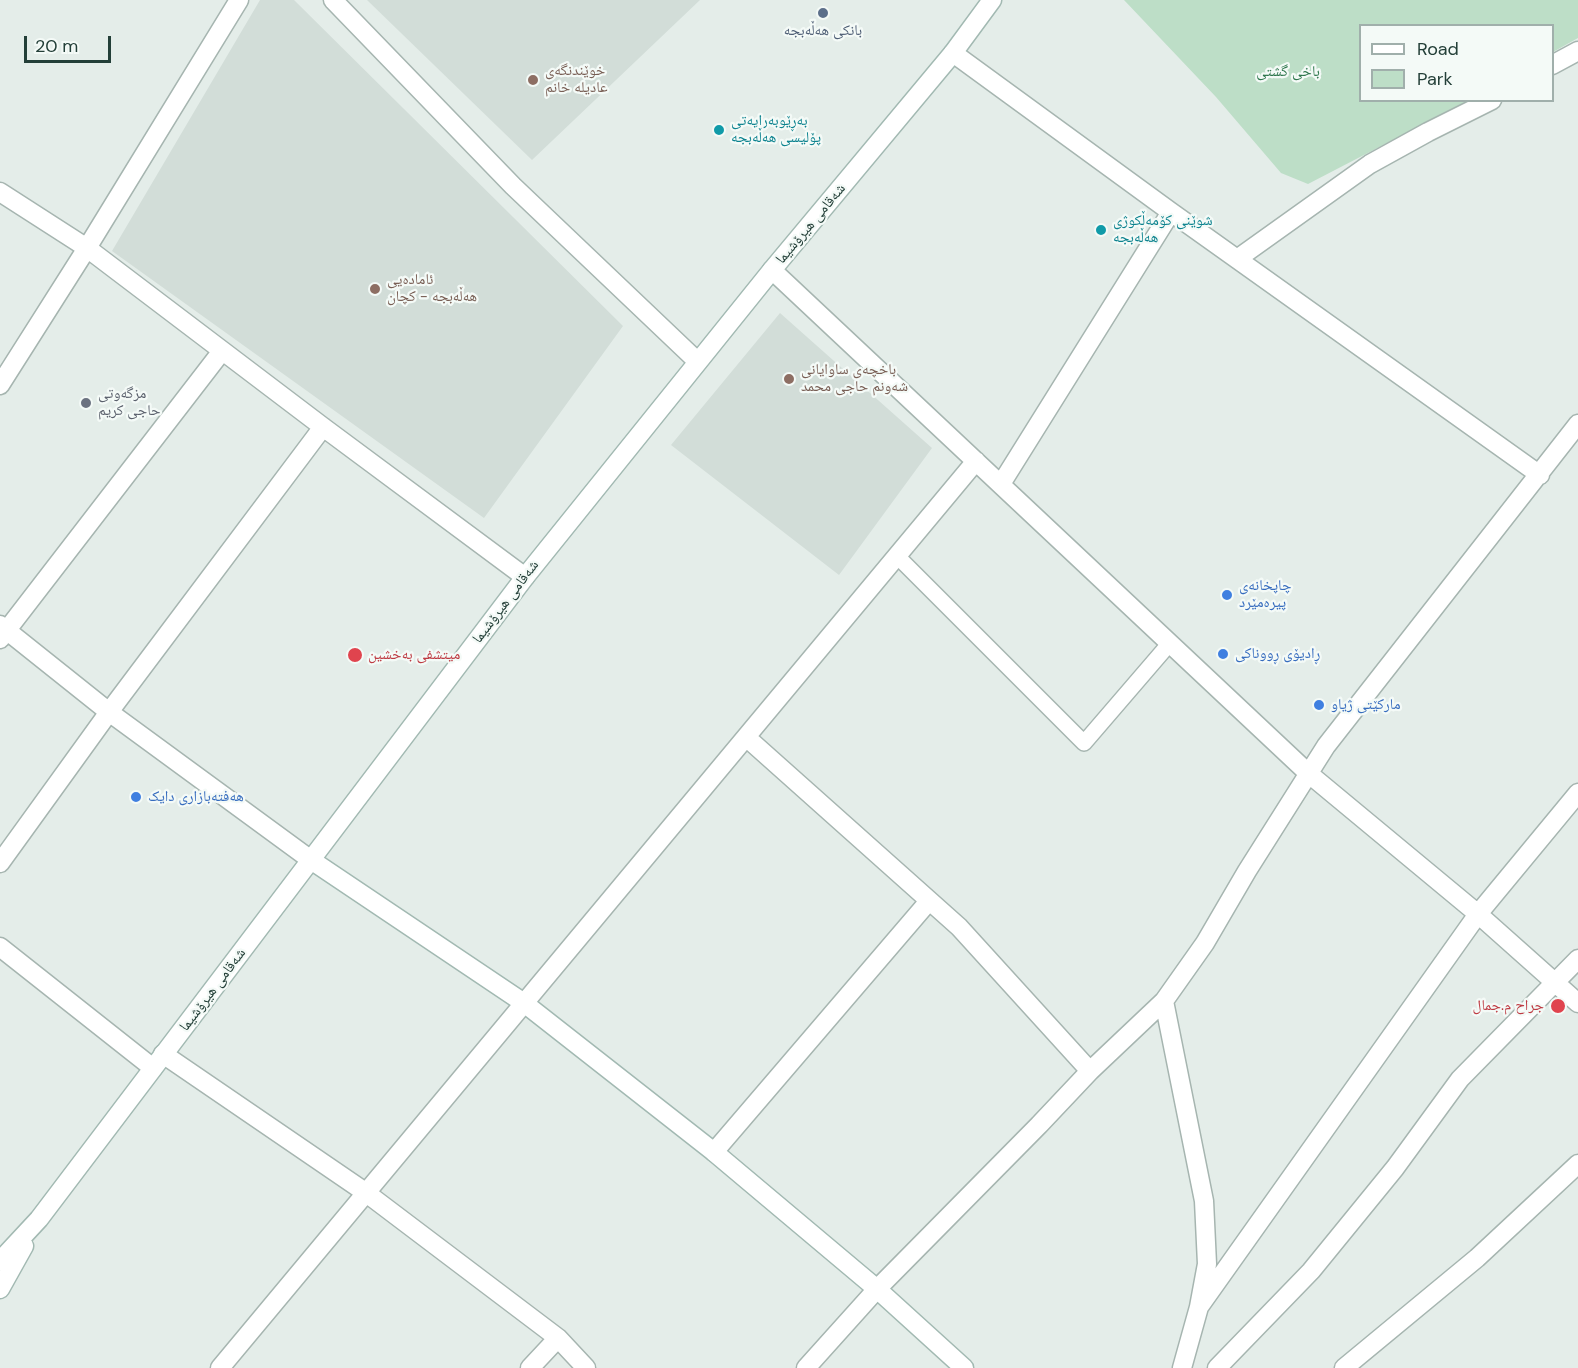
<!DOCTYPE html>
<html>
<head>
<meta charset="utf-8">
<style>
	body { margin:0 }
	#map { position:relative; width:1578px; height:1368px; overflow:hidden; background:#e4ede9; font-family:"DM Sans",sans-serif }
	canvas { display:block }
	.legend { position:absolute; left:1359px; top:24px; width:195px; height:78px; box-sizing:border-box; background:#f4faf7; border:2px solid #a0afab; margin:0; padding:8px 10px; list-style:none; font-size:18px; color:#233f38 }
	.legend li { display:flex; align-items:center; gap:12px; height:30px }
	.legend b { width:30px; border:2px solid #a0afab }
	.scale { position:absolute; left:24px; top:36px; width:87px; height:27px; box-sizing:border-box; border:3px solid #233f38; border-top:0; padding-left:8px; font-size:18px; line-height:21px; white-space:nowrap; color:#233f38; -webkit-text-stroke:4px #f4faf7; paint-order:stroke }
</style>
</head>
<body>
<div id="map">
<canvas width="1578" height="1368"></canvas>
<ul class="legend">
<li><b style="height:8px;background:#fff"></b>Road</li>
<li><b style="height:16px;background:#bddec7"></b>Park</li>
</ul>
<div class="scale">20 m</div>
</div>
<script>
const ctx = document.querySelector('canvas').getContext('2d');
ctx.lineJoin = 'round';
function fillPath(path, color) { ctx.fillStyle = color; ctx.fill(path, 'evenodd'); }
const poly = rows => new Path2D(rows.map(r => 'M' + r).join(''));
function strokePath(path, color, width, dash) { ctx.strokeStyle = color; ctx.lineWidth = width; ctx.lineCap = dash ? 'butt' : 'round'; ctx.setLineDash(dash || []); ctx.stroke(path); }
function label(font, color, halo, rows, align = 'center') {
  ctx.font = font + ' "DM Sans","Noto Naskh Arabic",sans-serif'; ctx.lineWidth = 4.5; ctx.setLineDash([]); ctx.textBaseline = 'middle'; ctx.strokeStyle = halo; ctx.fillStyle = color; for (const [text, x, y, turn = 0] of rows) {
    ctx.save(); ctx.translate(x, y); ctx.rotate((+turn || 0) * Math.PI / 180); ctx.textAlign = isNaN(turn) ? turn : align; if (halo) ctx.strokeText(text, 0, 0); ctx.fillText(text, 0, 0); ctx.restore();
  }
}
fillPath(poly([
	[260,0,294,0,623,326,484,518,112,251],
	[367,0,700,0,532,160],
	[780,313,932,448,839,575,671,445]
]), '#d2ddd8');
fillPath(poly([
	[1124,0,1578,0,1578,38,1553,52,1552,26,1360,26,1360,100,1468,101,1308,184,1281,173,1216,97]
]), '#bddec7');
const lane = poly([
	[897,556,1084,743,1170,643]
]);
const street = poly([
	[333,0,513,186,697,361],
	[953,53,1171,212,1540,475],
	[1552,65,1578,51],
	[0,192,87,248,323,427,525,577],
	[1237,259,1370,164,1428,132,1492,100],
	[772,270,1308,773,1478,914,1578,1003],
	[0,385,87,248,239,0],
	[1001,484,1171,212],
	[0,625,109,712,311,860],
	[0,639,222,351],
	[746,737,959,927,1090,1071],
	[0,863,109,712,323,427],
	[0,947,153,1068],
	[1164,1001,1204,1201,1207,1264,1199,1307,1182,1368],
	[163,1054,365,1192,558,1338,586,1368],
	[714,1152,929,901],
	[1199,1307,1478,914,1578,793],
	[220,1368,976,461],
	[530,1368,558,1338],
	[806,1368,877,1289,1039,1125,1090,1071,1164,1001,1205,943,1247,871,1326,746,1578,424],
	[1217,1368,1311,1271,1395,1168,1460,1079,1578,959],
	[1344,1368,1477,1258,1578,1164]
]);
const secondary = poly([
	[311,860,524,1003,714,1152,877,1289,964,1368],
	[0,1261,39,1219,525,577,772,270,953,53,992,0],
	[0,1289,24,1246]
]);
strokePath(lane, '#a6b5b0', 18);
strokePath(street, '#a6b5b0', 21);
strokePath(secondary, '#a2b9b2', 21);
strokePath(lane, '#fff', 15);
strokePath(street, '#fff', 18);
strokePath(secondary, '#fff', 18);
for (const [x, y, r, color] of [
	[823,13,6,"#5c6f8a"],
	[533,80,6,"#8d6e63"],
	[719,130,6,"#0f9aa8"],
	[1101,230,6,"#0f9aa8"],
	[375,289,6,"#8d6e63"],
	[789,379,6,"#8d6e63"],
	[86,403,6,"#6b7280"],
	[1227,595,6,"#3f7fe0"],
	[1223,654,6,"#3f7fe0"],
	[355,655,8,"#e0444e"],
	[1319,705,6,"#3f7fe0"],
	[136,797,6,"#3f7fe0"],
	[1558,1006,8,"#e0444e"]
]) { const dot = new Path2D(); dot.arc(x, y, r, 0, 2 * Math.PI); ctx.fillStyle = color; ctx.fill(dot); strokePath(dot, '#f4faf7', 2); }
label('15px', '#4e5e75', '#f4faf7', [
	["بانکی هەڵەبجە",823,31]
]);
label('15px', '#785e54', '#f4faf7', [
	["خوێندنگەی",545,71],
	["عادیلە خانم",545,88],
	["ئامادەیی",387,280],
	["هەڵەبجە - کچان",387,297],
	["باخچە‌ی ساوایانی",801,370],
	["شە‌ونم حاجی محمد",801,387]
], 'left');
label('15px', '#2d764c', '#f4faf7', [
	["باخی گشتی",1288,72]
]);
label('15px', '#0d838f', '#f4faf7', [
	["بەڕێوبەرایەتی",731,121],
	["پۆلیسی هەڵەبجە",731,138],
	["شوێنی کۆمەڵکوژی",1113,221],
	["هەڵەبجە",1113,238]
], 'left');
label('15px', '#233f38', '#f4faf7', [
	["شەقامی هیرۆشیما",811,224,-50],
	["شەقامی هیرۆشیما",506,602,-53],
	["شەقامی هیرۆشیما",213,990,-53]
]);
label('15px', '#5b616d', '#f4faf7', [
	["مزگە‌وتی",98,394],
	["حاجی كریم",98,411]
], 'left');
label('15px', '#366cbe', '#f4faf7', [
	["چاپخانەی",1239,586],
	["پیرەمێرد",1239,603],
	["ڕادیۆی ڕووناکی",1235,654],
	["مارکێتی ژیاو",1331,705],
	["هەفتەبازاری دایک",148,797]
], 'left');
label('15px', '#be3a42', '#f4faf7', [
	["میتشفی بەخشین",368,655],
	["جراح م.جمال",1544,1006,"right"]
], 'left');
</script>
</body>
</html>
